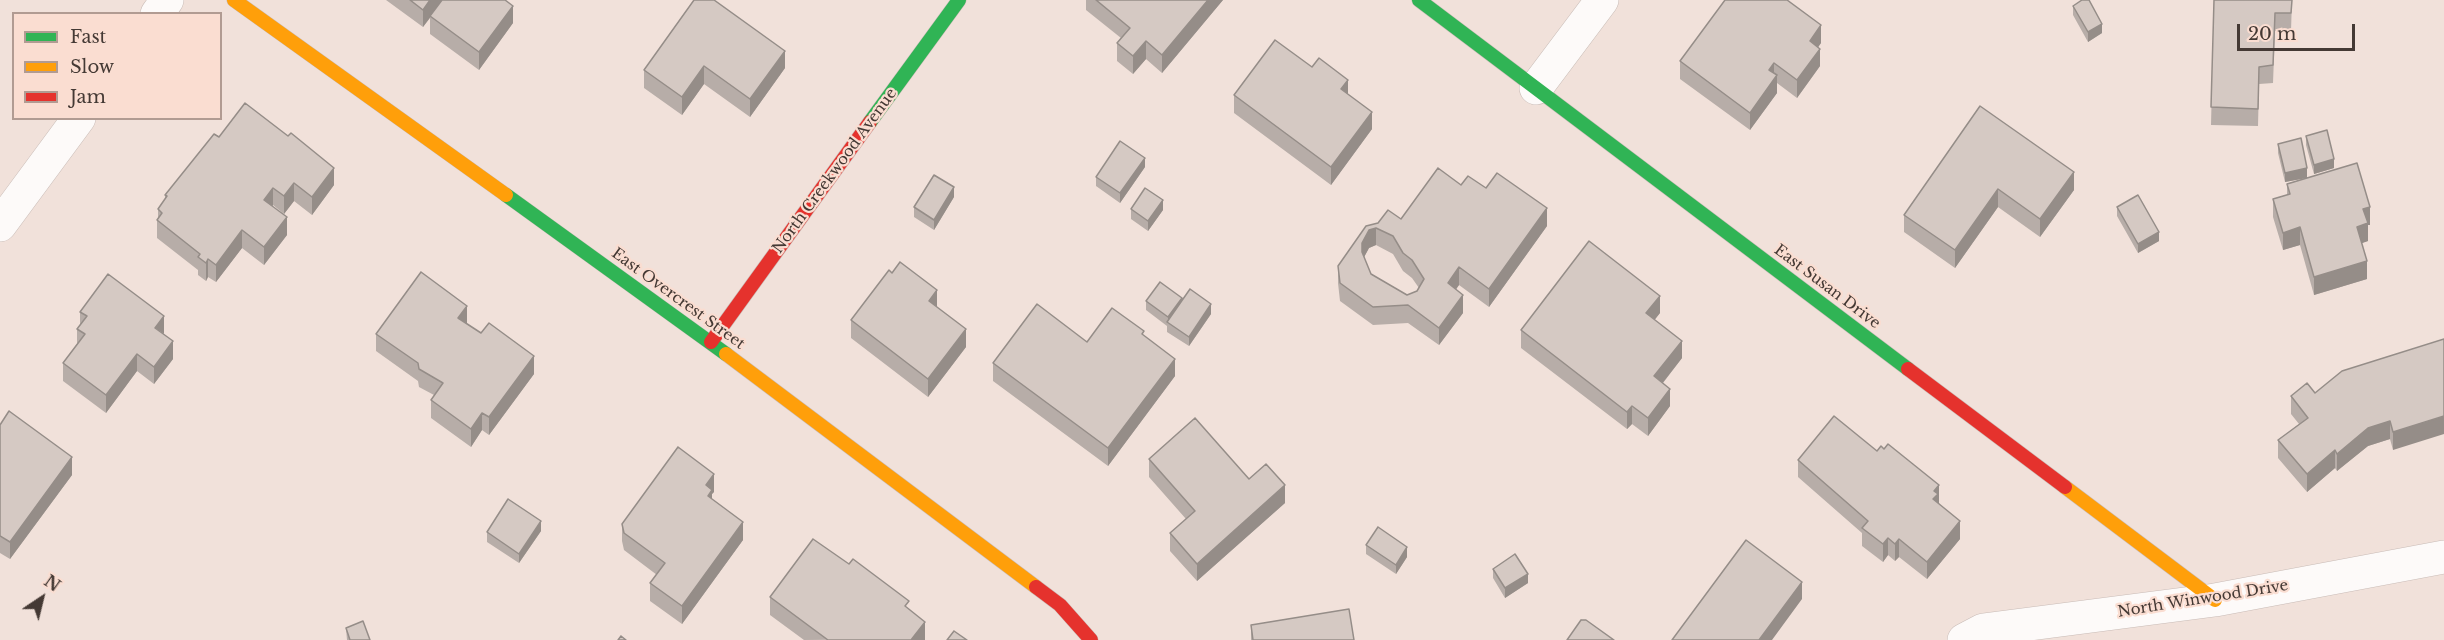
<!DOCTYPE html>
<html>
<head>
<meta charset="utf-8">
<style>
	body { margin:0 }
	#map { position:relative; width:2444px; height:640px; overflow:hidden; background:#f1e1da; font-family:"Libre Baskerville",serif }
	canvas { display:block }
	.legend { position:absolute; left:12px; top:12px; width:210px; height:108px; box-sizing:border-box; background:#faddd1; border:2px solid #b19b92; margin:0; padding:8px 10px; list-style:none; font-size:18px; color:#443934 }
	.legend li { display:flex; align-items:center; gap:12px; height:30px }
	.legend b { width:30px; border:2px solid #b19b92 }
	.north { position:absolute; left:12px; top:568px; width:60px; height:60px; -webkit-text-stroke:4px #faddd1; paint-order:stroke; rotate:35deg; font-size:16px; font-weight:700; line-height:24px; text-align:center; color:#443934 }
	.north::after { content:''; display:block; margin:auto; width:21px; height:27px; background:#443934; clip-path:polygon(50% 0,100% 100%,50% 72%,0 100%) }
	.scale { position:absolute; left:2237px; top:24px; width:118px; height:27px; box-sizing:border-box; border:3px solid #443934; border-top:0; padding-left:8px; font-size:18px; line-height:21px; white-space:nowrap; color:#443934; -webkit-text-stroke:4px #faddd1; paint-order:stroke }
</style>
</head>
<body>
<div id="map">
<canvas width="2444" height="640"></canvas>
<ul class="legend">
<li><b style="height:8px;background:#30b455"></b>Fast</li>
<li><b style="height:8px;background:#ff9f0a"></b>Slow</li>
<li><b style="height:8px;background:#e5322d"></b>Jam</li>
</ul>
<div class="north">N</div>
<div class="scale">20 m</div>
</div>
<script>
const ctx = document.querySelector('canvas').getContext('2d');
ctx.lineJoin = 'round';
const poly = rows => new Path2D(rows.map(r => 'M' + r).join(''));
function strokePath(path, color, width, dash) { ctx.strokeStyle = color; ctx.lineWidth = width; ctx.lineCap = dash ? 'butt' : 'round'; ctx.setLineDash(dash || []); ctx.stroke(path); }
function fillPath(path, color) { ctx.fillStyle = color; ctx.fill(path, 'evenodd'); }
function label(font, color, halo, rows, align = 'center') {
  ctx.font = font + ' "Libre Baskerville",serif'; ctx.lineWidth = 4.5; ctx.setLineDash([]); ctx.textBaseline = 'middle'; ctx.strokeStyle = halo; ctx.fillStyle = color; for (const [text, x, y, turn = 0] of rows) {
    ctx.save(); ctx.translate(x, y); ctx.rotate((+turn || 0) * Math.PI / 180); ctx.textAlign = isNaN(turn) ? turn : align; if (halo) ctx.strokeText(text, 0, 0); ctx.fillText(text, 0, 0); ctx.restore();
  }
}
const street = poly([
	[157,14,167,0],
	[1536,88,1602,0],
	[0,225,79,118],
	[1964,640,1983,630,2215,600,2444,557]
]);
const fast = poly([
	[1419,0,1908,369],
	[870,122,959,0],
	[506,195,726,354]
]);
const slow = poly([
	[234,0,506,195],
	[726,354,1036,587],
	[2065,487,2215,600]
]);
const jam = poly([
	[711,342,870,122],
	[1908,369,2065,487],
	[1036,587,1060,605,1091,640]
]);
strokePath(street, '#c8bbb6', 34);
strokePath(fast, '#c8bbb6', 15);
strokePath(slow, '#c8bbb6', 15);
strokePath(jam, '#c8bbb6', 15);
strokePath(street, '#fdfaf9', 33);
strokePath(fast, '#30b455', 14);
strokePath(slow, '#ff9f0a', 14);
strokePath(jam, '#e5322d', 14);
fillPath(poly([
	[386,0,505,0,513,23,479,70,430,34,430,18,423,27],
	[694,0,785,68,750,117,704,84,682,115,644,88,644,70],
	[1086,0,1223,0,1162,73,1146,59,1133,74,1117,61,1117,43,1121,38,1086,10],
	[2214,0,2292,0,2291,31,2275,31,2273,83,2259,84,2258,126,2211,125],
	[2073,6,2102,33,2088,42,2073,15],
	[1821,43,1818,47,1820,66,1797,98,1777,83,1777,93,1750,130,1680,79,1680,61],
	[1348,94,1372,129,1331,185,1234,113,1234,95],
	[1980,106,2074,190,2040,237,1998,207,1955,268,1904,232,1904,215],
	[2306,136,2334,168,2314,174,2306,145],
	[219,137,334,185,312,215,294,201,284,214,273,205,272,206,287,235,264,265,242,248,216,282,208,277,206,281,198,275,198,270,157,238,157,220,158,219,158,209,165,199,165,195],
	[2278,144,2307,177,2370,225,2368,225,2368,241,2361,243,2367,279,2314,295,2300,245,2283,250,2273,217,2273,199,2287,195,2287,184,2305,178,2285,182,2278,153],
	[1145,167,1120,203,1096,186,1096,177],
	[1461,185,1486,188,1547,226,1489,307,1459,285,1456,289,1463,313,1439,345,1408,323,1373,325,1340,301,1338,283,1338,266,1366,226,1401,219],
	[1376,245,1393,254,1403,271,1412,278,1419,288,1417,291,1407,295,1371,274,1364,257,1369,248],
	[954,197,934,230,914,217,914,207],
	[2117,207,2159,241,2138,253,2117,216],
	[1131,209,1163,210,1148,231,1131,219],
	[1146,301,1182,301,1211,314,1189,346,1167,332,1167,326,1146,310],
	[937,307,966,347,928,397,851,338,851,320],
	[80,312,164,334,173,359,154,384,137,371,106,413,63,381,63,363,77,344,77,329,80,325],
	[1660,313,1654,320,1682,358,1663,383,1670,406,1648,436,1632,424,1627,429,1521,348,1521,330],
	[467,324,534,374,489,435,482,430,471,447,431,418,431,400,434,395,419,387,418,381,376,351,376,334],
	[1144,336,1175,376,1108,466,993,381,993,363,1087,342],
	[2444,339,2393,450,2390,439,2368,446,2337,471,2335,468,2307,492,2278,458,2278,440,2299,424,2291,414,2291,396,2315,393],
	[0,425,72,475,10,559,0,553],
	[1149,459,1249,479,1285,503,1197,581,1170,551,1170,533,1186,519,1149,477],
	[1798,460,1939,503,1960,539,1927,579,1899,557,1895,561,1888,555,1883,562,1862,546,1862,533,1798,477],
	[714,492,712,494,712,500,743,540,682,624,650,601,650,583,657,575,624,550,622,541,622,524],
	[541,531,519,563,487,542,487,532],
	[1366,545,1407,557,1396,574,1366,554],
	[1493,569,1528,583,1505,598,1493,578],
	[770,597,909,609,925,639,804,640,770,615],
	[1251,625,1354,640,1251,640],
	[346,628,370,640,347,640]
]), '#b7ada8');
fillPath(poly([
	[430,0,443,0,423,27,423,10],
	[1208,0,1223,0,1162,73,1162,55],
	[513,6,513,23,479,70,479,52],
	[2102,24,2102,33,2088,42,2088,32],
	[1821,25,1821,43,1810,59,1810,41],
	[1146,41,1146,59,1133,74,1133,56],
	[1820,49,1820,66,1797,98,1797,80],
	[785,51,785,68,750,117,750,99],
	[1774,63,1774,80,1777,75,1777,93,1750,130,1750,113,1769,70],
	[704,66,704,84,682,115,682,97],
	[1348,80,1348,98,1341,89],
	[1372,112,1372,129,1331,185,1331,167],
	[1145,158,1145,167,1120,203,1120,193],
	[2334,159,2334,168,2314,174,2314,165],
	[334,168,334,185,312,215,312,197],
	[2307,168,2307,178,2285,182,2285,173],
	[2074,172,2074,190,2040,237,2040,219],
	[294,183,294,201,284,214,284,196],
	[954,187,954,197,934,230,934,220],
	[273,188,273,205,264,218,264,200],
	[1998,189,1998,207,1955,268,1955,250],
	[1163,200,1163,210,1148,231,1148,221],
	[2370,207,2370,225,2368,225,2368,241,2357,245,2357,227,2363,209],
	[1547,208,1547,226,1489,307,1489,289],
	[287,217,287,235,264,265,264,247],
	[2300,227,2300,245,2283,250,2283,233],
	[1376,228,1376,245,1369,248,1362,261,1362,243,1369,230],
	[242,230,242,248,216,282,216,265],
	[2159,232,2159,241,2138,253,2138,244],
	[208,259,208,277,206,281,206,263],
	[2367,261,2367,279,2314,295,2314,277],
	[1459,267,1459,285,1448,301,1448,283],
	[937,290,937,308,929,301],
	[1463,295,1463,313,1439,345,1439,328],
	[1660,296,1660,313,1646,331,1646,313],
	[1182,298,1182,308,1168,323,1168,317],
	[1211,304,1211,314,1189,346,1189,337],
	[467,306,467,324,458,318],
	[164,316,164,334,155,328],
	[966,329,966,347,928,397,928,379],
	[173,341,173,359,154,384,154,367],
	[1682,341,1682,358,1654,394,1654,376],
	[137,354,137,371,106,413,106,395],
	[534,356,534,374,489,435,489,417],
	[1175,359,1175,376,1108,466,1108,448],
	[1670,389,1670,406,1648,436,1648,418],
	[1632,406,1632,424,1627,429,1627,412],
	[482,413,482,430,471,447,471,429],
	[2444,416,2444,434,2393,450,2393,432],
	[2390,421,2390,439,2368,446,2337,471,2337,454,2368,428],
	[2335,450,2335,468,2307,492,2307,474],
	[72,457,72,475,10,559,10,542],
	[714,474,714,492,712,494,712,507,708,514,706,485],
	[1285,485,1285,503,1197,581,1197,564],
	[1939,485,1939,503,1933,517,1934,491],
	[541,521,541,531,519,563,519,554],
	[1960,521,1960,539,1927,579,1927,562],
	[743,522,743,540,682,624,682,606],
	[1888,538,1888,555,1883,562,1883,544],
	[1899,539,1899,557,1895,561,1895,544],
	[1407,547,1407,557,1396,574,1396,565],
	[1528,574,1528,583,1505,598,1505,588],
	[1802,582,1802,599,1772,640,1759,640],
	[925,622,925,640,911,640]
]), '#958d88');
const building = poly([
	[410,0,430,0,423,10,410,0],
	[442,0,505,0,513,6,479,52,430,16,442,0],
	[694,0,714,0,785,51,750,99,704,66,682,97,644,70,694,0],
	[1096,0,1208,0,1162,55,1146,41,1133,56,1117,43,1130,28,1096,0],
	[1725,0,1787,0,1821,25,1810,41,1820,49,1797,80,1774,63,1769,70,1777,75,1750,113,1680,61,1725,0],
	[2082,0,2089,0,2102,24,2088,32,2073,6,2082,0],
	[2214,0,2292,0,2291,13,2275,13,2273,65,2259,67,2258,109,2211,107,2214,0],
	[1275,40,1312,67,1319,58,1348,80,1341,89,1372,112,1331,167,1234,95,1275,40],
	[245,103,288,136,291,133,334,168,312,197,294,183,284,196,273,188,264,200,287,217,264,247,242,230,216,265,208,259,206,263,198,257,200,254,157,220,162,213,158,209,167,196,165,195,214,134,219,137,245,103],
	[1980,106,2074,172,2040,219,1998,189,1955,250,1904,215,1980,106],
	[2327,130,2334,159,2314,165,2306,136,2327,130],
	[2301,138,2307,168,2285,173,2278,144,2301,138],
	[1120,141,1145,158,1120,193,1096,177,1120,141],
	[2357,163,2370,207,2363,209,2368,223,2357,227,2367,261,2314,277,2300,227,2283,233,2273,199,2290,194,2287,184,2357,163],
	[1438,168,1461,185,1468,176,1486,188,1497,173,1547,208,1489,289,1459,267,1448,283,1463,295,1439,328,1408,305,1373,307,1340,283,1338,266,1366,226,1378,223,1388,210,1401,219,1438,168],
	[1376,228,1393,236,1403,253,1412,260,1424,279,1417,291,1407,295,1371,274,1362,252,1362,243,1369,230,1376,228],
	[934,175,954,187,934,220,914,207,934,175],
	[1145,188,1163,200,1148,221,1131,209,1145,188],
	[2138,195,2159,232,2138,244,2117,207,2138,195],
	[1589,241,1660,296,1646,313,1682,341,1654,376,1670,389,1648,418,1632,406,1627,412,1521,330,1589,241],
	[900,262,937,290,929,301,966,329,928,379,851,320,889,270,892,273,900,262],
	[421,272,467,306,458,318,481,333,489,323,534,356,489,417,482,413,471,429,431,400,443,383,419,369,418,363,376,334,421,272],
	[108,274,164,316,155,328,173,341,154,367,137,354,106,395,63,363,85,334,77,329,87,316,80,312,108,274],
	[1160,282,1182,298,1168,317,1146,301,1160,282],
	[1190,289,1211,304,1189,337,1167,322,1190,289],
	[1037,304,1087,342,1112,308,1144,331,1142,334,1175,359,1108,448,993,363,1037,304],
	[2444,339,2444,416,2393,432,2390,421,2368,428,2337,454,2335,450,2307,474,2278,440,2308,418,2291,396,2307,383,2315,393,2342,371,2444,339],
	[9,411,72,457,10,542,0,536,0,425,9,411],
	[1834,416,1877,451,1881,446,1884,449,1888,444,1939,485,1934,491,1938,494,1933,499,1960,521,1927,562,1899,539,1895,544,1888,538,1883,544,1862,528,1868,521,1798,460,1834,416],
	[1195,418,1249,479,1266,464,1285,485,1197,564,1170,533,1195,511,1149,459,1195,418],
	[678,447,714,474,706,485,712,490,708,496,743,522,682,606,650,583,665,563,624,533,622,524,678,447],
	[508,499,541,521,519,554,487,532,508,499],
	[1378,527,1407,547,1396,565,1366,545,1378,527],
	[813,539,849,564,853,559,909,601,905,606,925,622,911,640,828,640,770,597,813,539],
	[1746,540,1802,582,1759,640,1672,640,1746,540],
	[1515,554,1528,574,1505,588,1493,569,1515,554],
	[1349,609,1354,640,1253,640,1251,625,1349,609],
	[1581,620,1586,620,1614,640,1567,640,1581,620],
	[363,621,370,640,350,640,346,628,363,621],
	[954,631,967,640,947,640,954,631],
	[621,636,626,640,618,640,621,636]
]);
fillPath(building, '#d5c9c3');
strokePath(building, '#958d88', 1.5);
label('15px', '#443934', '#faddd1', [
	["North Creekwood Avenue",835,171,-54],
	["East Susan Drive",1827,287,37],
	["East Overcrest Street",678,299,36],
	["North Winwood Drive",2203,599,-9]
]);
</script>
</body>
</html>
